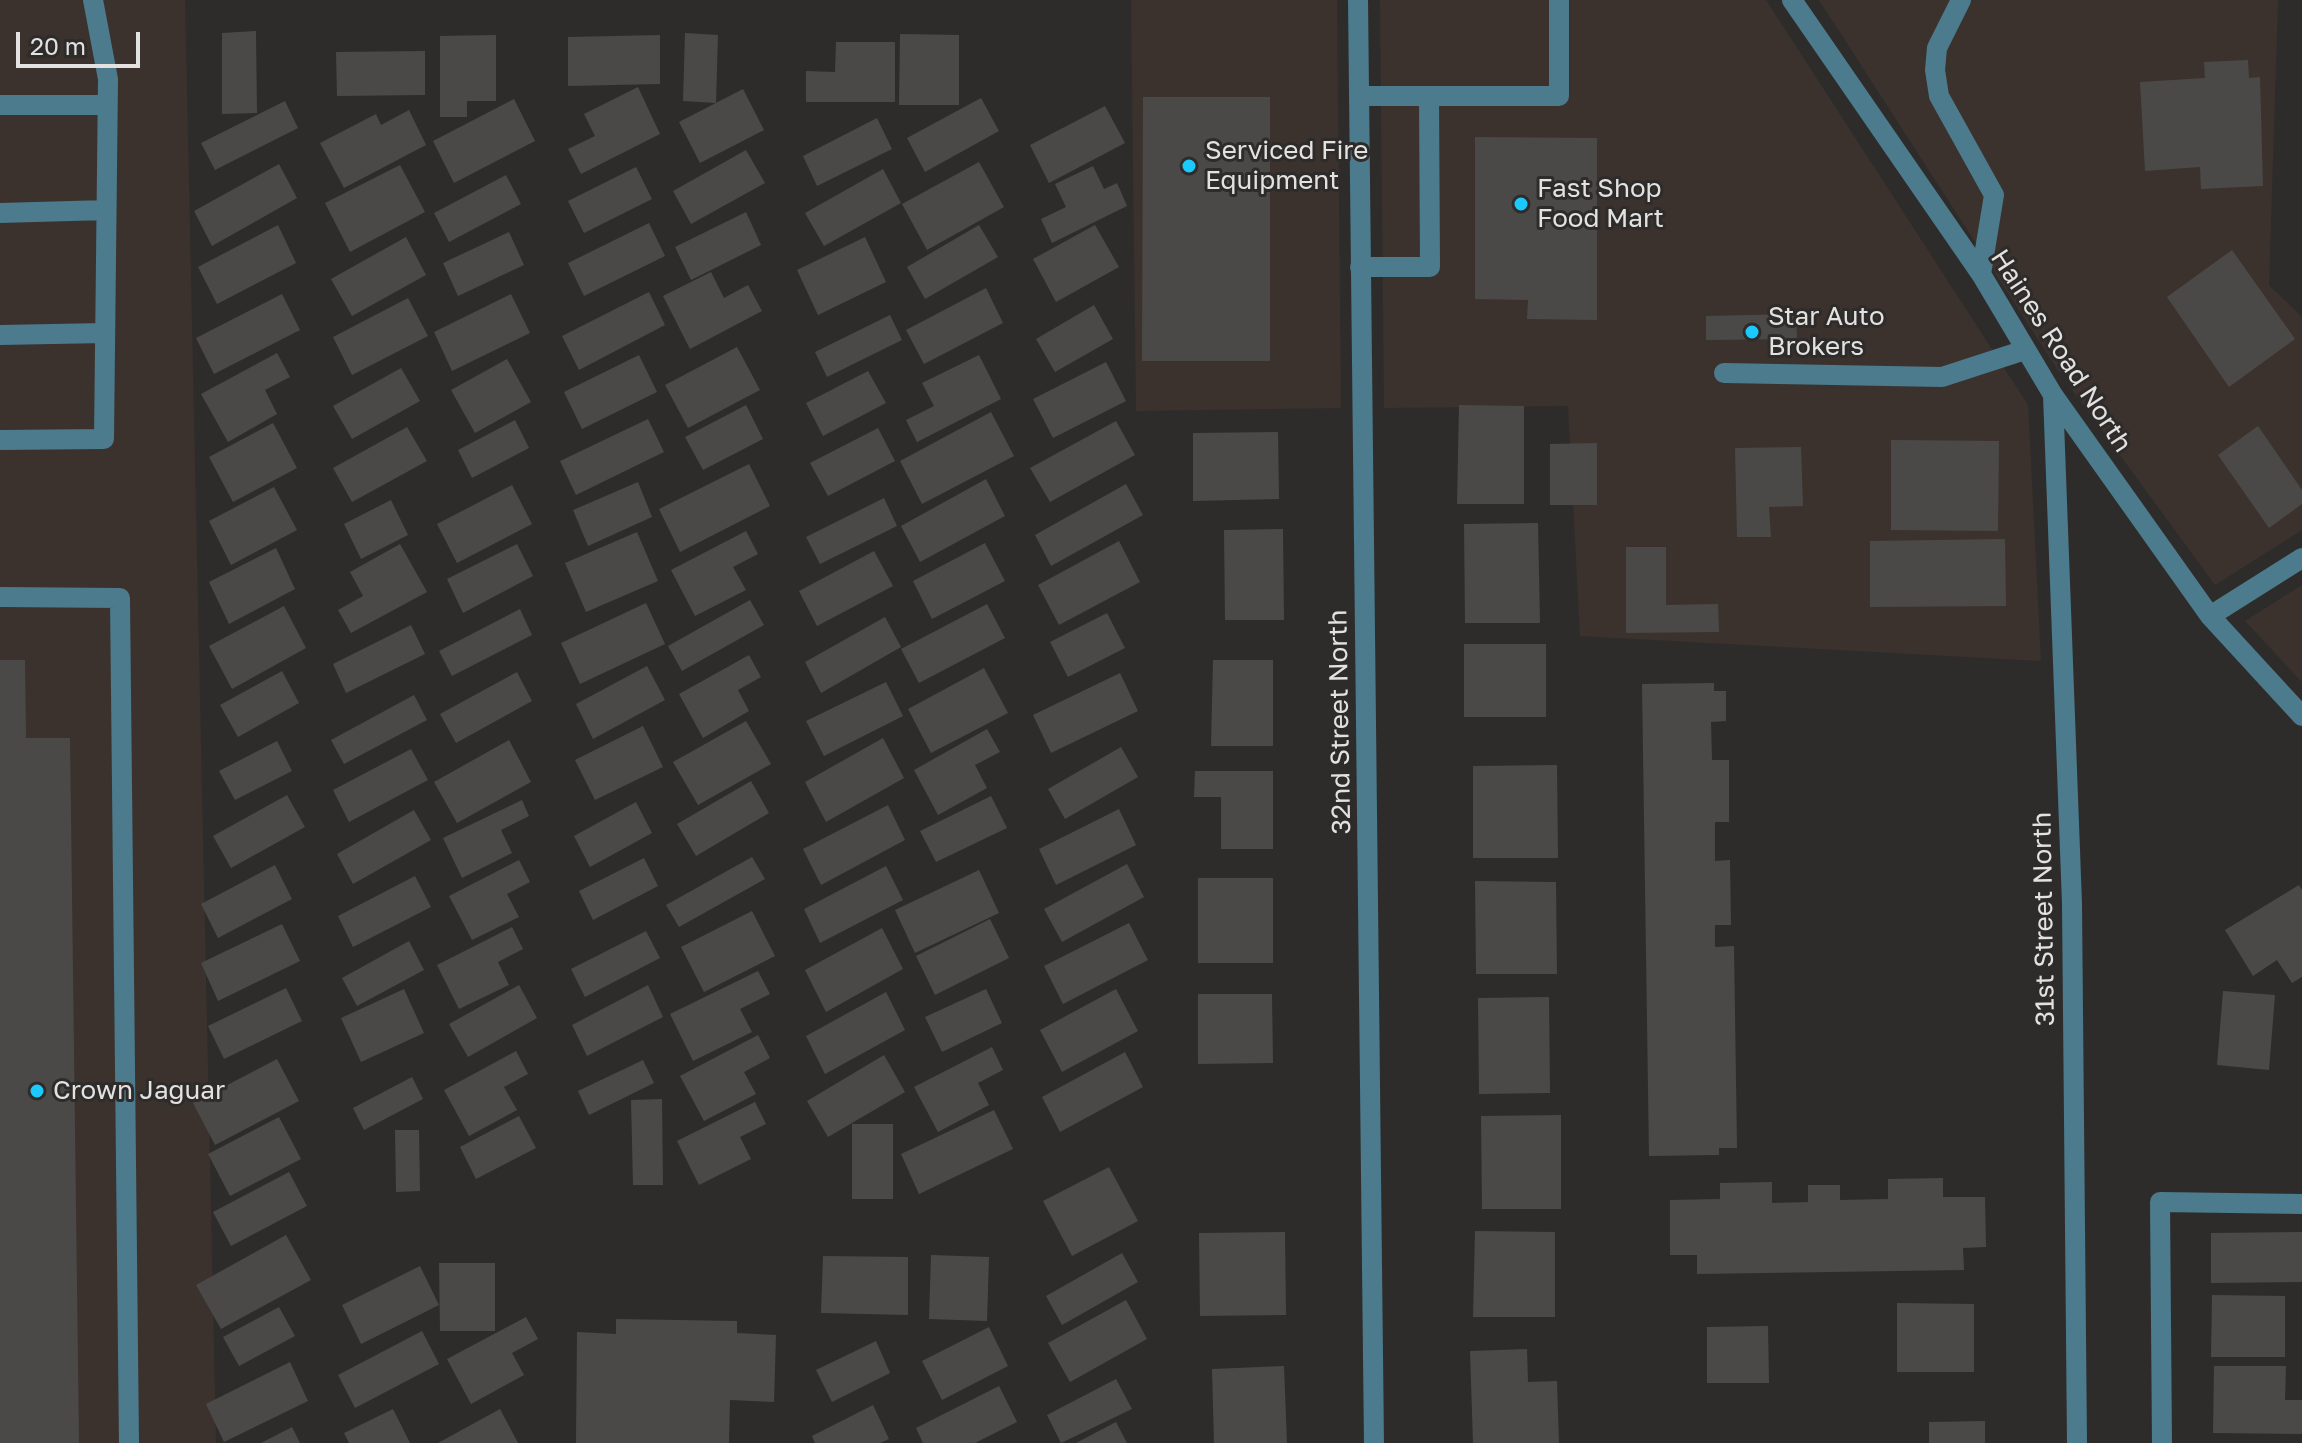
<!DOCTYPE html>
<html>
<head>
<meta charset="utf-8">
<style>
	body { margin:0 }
	#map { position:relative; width:2302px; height:1443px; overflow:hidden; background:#2e2c2b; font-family:"Golos Text",sans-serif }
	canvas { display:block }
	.scale { position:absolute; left:16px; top:32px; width:124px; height:36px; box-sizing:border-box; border:4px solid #e3e2e1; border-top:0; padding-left:10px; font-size:24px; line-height:28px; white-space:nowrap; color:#e3e2e1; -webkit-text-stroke:6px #2e2c2b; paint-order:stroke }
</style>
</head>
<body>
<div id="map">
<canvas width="2302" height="1443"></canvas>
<div class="scale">20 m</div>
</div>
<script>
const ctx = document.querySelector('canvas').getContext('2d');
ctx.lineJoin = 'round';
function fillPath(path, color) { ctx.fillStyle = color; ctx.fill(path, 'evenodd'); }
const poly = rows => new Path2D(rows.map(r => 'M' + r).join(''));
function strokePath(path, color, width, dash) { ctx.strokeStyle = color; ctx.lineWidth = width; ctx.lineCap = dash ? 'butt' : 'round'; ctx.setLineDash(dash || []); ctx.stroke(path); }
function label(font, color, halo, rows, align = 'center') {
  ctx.font = font + ' "Golos Text",sans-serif'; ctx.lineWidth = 6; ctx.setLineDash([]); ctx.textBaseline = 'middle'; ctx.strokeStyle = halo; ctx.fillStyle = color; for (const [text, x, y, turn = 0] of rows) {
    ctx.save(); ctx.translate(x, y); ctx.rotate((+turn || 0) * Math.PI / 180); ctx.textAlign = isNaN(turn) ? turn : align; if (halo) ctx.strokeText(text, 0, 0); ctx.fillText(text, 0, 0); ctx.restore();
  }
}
fillPath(poly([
	[0,0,185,0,216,1443,0,1443],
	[1131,0,1337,0,1341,408,1136,411],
	[1380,0,1766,0,2028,405,2041,661,1580,636,1568,406,1384,408],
	[1819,0,2278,0,2269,285,2302,317,2302,530,2215,585,2070,387,2069,371,2059,372],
	[2302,585,2302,682,2245,621]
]), '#3b322e');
fillPath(poly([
	[256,31,257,113,222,114,222,33],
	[685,33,718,35,716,103,683,101],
	[900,34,959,35,959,105,899,105],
	[496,35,496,101,467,101,467,117,440,117,440,36],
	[660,35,660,84,568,86,568,37],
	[836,42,895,42,895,102,806,102,806,71,835,72],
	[425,51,425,95,337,96,336,52],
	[2248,60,2249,78,2260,77,2263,186,2201,189,2200,167,2145,171,2140,82,2205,78,2204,62],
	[638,87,660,134,581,174,568,149,595,136,584,114],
	[743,89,764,130,700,163,679,122],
	[1143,97,1270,97,1270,361,1142,361],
	[981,98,999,131,925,172,907,138],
	[514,99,535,141,454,183,433,141],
	[285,101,298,128,215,170,201,143],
	[1105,106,1125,143,1049,183,1030,145],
	[409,110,426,145,344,188,320,143,376,114,381,125],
	[877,118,892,149,817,186,803,156],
	[1475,137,1597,138,1597,320,1527,319,1528,300,1475,299],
	[746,150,765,183,691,224,673,191],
	[979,162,1004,207,927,250,902,204],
	[279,164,297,198,212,246,194,211],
	[400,165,425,212,350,252,325,203],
	[1093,166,1104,189,1117,183,1127,206,1052,243,1041,219,1066,207,1055,184],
	[636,167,652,199,584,233,568,201],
	[883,169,901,203,824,246,805,213],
	[506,175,521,204,449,242,434,213],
	[746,212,761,245,691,280,675,247],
	[649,223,665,256,584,296,568,263],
	[278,225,296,263,217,304,198,267],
	[979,225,998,257,925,299,907,267],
	[1095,225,1119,267,1056,302,1033,259],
	[509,232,524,265,458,296,443,263],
	[406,237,426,275,352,316,331,279],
	[865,237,886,282,818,315,797,270],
	[2232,250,2295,339,2229,387,2167,297],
	[711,272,724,298,748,285,762,311,690,349,663,296],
	[986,288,1003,323,924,364,906,330],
	[649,292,665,325,579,370,562,336],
	[282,294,300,330,214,374,196,338],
	[511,294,530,333,452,371,434,332],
	[408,298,428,336,352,375,333,337],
	[1094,305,1113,339,1055,372,1036,339],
	[1796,314,1797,339,1706,340,1706,316],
	[890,315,902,340,827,377,815,352],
	[737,347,760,390,688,428,665,385],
	[277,353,290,377,265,390,277,414,228,442,201,394],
	[639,355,657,392,582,429,564,392],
	[979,355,1001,399,917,442,906,420,934,406,922,383],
	[507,359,531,402,475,433,451,390],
	[1106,362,1126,401,1053,438,1033,399],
	[401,368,420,401,352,439,333,406],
	[868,371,886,403,823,436,806,403],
	[746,405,763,439,703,470,685,437],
	[1459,405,1524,406,1524,504,1457,504],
	[991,412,1014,456,922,504,900,461],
	[648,419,664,452,576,495,560,461],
	[515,420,529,448,472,478,458,450],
	[1116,421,1135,455,1050,502,1030,468],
	[273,423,297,468,233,502,209,457],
	[2258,426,2302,490,2302,504,2269,528,2218,455],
	[407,427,427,461,352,502,333,468],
	[878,428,895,461,828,496,810,463],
	[1278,432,1279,499,1193,501,1193,433],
	[1891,440,1999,441,1998,531,1891,530],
	[1597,443,1597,505,1550,505,1550,444],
	[1801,447,1803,506,1769,507,1771,537,1737,537,1735,448],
	[749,464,770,506,680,552,659,509],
	[986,479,1005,516,920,562,901,526],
	[638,482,652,517,588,546,573,510],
	[1126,484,1143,515,1051,566,1035,535],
	[512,485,532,524,457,563,437,524],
	[274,487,297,530,231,565,209,521],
	[884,498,897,526,820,564,806,537],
	[391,500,408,535,361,559,344,524],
	[1538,523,1540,623,1465,623,1464,524],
	[1283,529,1284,620,1225,620,1224,530],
	[746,531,758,554,733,567,746,590,695,616,671,570],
	[637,532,658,581,586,612,565,563],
	[2005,539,2006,606,1870,607,1870,541],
	[1119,541,1140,582,1059,625,1038,585],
	[985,543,1005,581,932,619,913,581],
	[400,544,427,592,351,633,338,610,363,596,350,572],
	[517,544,533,576,463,613,447,579],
	[1626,547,1666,547,1666,605,1718,604,1719,632,1626,633],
	[276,548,295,589,229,624,209,582],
	[874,551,893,586,817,626,799,591],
	[750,600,764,625,682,671,668,646],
	[646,603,665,644,580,684,561,643],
	[987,604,1005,638,919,683,901,649],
	[284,606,306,648,232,689,209,646],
	[520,609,532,635,452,676,439,651],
	[1107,613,1125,648,1068,677,1050,642],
	[885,617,901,647,821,693,805,662],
	[411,625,425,654,346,693,333,664],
	[1464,644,1546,644,1546,717,1464,717],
	[749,655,761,677,738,690,749,711,703,738,679,694],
	[0,660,25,660,26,738,70,738,79,1443,0,1443],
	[1213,660,1273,660,1273,746,1211,746],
	[647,666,665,700,593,739,576,704],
	[984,668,1008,713,931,753,908,709],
	[282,671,299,703,238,737,220,705],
	[517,672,532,701,456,743,440,714],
	[1120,673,1138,711,1051,753,1033,715],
	[886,682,903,716,824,756,806,721],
	[1714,683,1714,691,1726,691,1726,721,1711,722,1712,760,1729,760,1729,822,1715,822,1715,861,1730,860,1731,925,1715,925,1715,947,1734,946,1737,1148,1719,1148,1719,1155,1649,1156,1642,684],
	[414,695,427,720,344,764,331,740],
	[746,721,771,764,698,805,673,762],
	[643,726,663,767,595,800,575,760],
	[987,729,1000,752,975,765,987,788,938,815,914,770],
	[883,738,904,778,826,822,805,782],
	[509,740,531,782,457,823,434,782],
	[277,741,292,771,235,800,219,771],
	[1121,747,1138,777,1065,819,1048,789],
	[411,749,428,780,349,822,333,790],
	[1557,765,1558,858,1473,858,1473,766],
	[1195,771,1273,771,1273,849,1221,849,1221,797,1194,797],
	[751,781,769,813,696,856,677,824],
	[287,795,305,827,231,868,213,836],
	[991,796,1007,828,936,862,920,831],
	[522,800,529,816,501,830,512,853,462,878,443,838],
	[636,802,652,833,590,867,574,836],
	[888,805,905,840,821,885,803,849],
	[1119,809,1136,845,1056,885,1039,849],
	[414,810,431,840,353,884,337,854],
	[752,857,765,879,679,927,666,905],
	[644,858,658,886,593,920,579,891],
	[519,860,530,882,507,894,519,917,472,940,449,896],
	[1127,864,1144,897,1062,942,1044,909],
	[275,865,292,899,218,938,201,904],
	[886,866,903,900,820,943,804,909],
	[979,870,999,913,915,953,895,910],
	[415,876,431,907,353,947,338,916],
	[1198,878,1273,878,1273,963,1198,963],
	[1475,881,1556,882,1557,974,1476,974],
	[2299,885,2302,890,2302,977,2292,983,2277,960,2253,976,2225,930],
	[752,911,775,956,704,992,681,947],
	[990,919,1009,958,935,995,916,956],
	[1129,923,1148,960,1063,1004,1044,966],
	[282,924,300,961,218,1001,201,963],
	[512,927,523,949,498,962,509,985,459,1009,437,965],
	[882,928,903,969,826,1012,805,970],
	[646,931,660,958,585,997,571,969],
	[409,941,424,970,357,1006,342,978],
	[758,971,770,994,740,1009,752,1032,693,1061,670,1014],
	[519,985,537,1018,468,1057,449,1024],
	[648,985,663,1017,587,1056,572,1025],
	[286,988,302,1021,224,1059,208,1026],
	[404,989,424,1033,361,1062,341,1018],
	[986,989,1002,1023,942,1052,925,1017],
	[1116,989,1138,1031,1062,1072,1040,1030],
	[2223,991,2275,995,2269,1070,2217,1065],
	[886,992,905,1030,825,1074,806,1036],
	[1198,994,1272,994,1273,1063,1198,1064],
	[1549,997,1550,1093,1479,1094,1478,998],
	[758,1035,770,1058,744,1072,756,1094,704,1121,680,1076],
	[992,1047,1003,1070,978,1083,989,1105,938,1132,914,1087],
	[516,1051,528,1074,504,1087,517,1110,469,1136,444,1090],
	[1125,1052,1143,1087,1060,1132,1042,1097],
	[884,1055,905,1092,828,1137,807,1101],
	[277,1059,299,1101,215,1145,193,1103],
	[643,1060,654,1083,589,1115,578,1091],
	[412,1077,423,1099,364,1130,353,1108],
	[662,1099,663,1185,633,1185,631,1100],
	[755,1102,766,1124,740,1137,751,1159,699,1185,677,1141],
	[994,1110,1013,1149,919,1194,901,1154],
	[1561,1115,1561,1209,1482,1209,1481,1116],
	[519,1116,536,1148,476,1179,460,1147],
	[279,1117,301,1159,230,1196,208,1154],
	[852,1124,893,1124,893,1199,852,1199],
	[395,1130,419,1130,420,1191,396,1192],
	[1109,1167,1138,1221,1072,1256,1043,1201],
	[289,1172,307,1206,231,1246,213,1212],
	[1943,1178,1943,1197,1985,1197,1986,1247,1963,1248,1964,1270,1697,1274,1697,1255,1670,1255,1670,1200,1720,1199,1720,1183,1772,1182,1772,1203,1808,1202,1808,1185,1840,1185,1840,1200,1888,1199,1888,1179],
	[1475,1231,1555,1232,1555,1317,1473,1317],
	[1285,1232,1286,1315,1200,1316,1199,1233],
	[2302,1232,2302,1282,2211,1283,2211,1233],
	[286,1235,311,1280,221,1329,196,1285],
	[1122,1253,1138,1282,1062,1325,1046,1296],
	[931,1255,989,1257,987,1321,929,1319],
	[823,1256,908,1257,908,1315,821,1313],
	[439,1263,495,1263,495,1331,440,1331],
	[420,1266,439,1305,361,1344,342,1305],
	[2212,1295,2285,1296,2285,1357,2211,1357],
	[1126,1300,1147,1339,1070,1382,1048,1343],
	[1897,1303,1974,1304,1974,1372,1897,1372],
	[279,1307,295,1336,239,1366,223,1337],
	[526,1317,538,1339,512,1353,524,1375,471,1404,447,1359],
	[616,1319,737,1321,737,1333,776,1335,774,1402,730,1400,729,1443,576,1443,577,1332,616,1334],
	[1768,1326,1769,1383,1707,1383,1707,1327],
	[989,1327,1008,1366,942,1400,922,1361],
	[422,1331,439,1364,355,1408,338,1375],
	[876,1341,890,1373,832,1402,816,1370],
	[1527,1349,1528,1382,1557,1381,1559,1443,1473,1443,1470,1351],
	[290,1362,308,1401,224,1442,206,1404],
	[1284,1366,1287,1443,1214,1443,1212,1369],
	[2214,1366,2286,1366,2285,1400,2302,1400,2302,1434,2213,1433],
	[1116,1379,1132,1409,1061,1443,1047,1415],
	[999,1386,1017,1422,975,1443,923,1443,916,1428],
	[873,1405,889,1439,880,1443,815,1443,812,1436],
	[393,1409,410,1443,349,1443,344,1433],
	[500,1409,518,1443,438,1443],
	[1985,1421,1985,1443,1929,1443,1929,1422],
	[1116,1422,1127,1443,1076,1443],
	[292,1427,300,1443,261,1443]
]), '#4b4947');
strokePath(poly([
	[1358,0,1374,1443],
	[1792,0,1981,274,2053,395,2210,616,2302,716],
	[1961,0,1937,48,1935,70,1939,96,1994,195,1981,274],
	[1359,96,1559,96,1559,0],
	[0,105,107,105],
	[0,213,106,210],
	[1360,267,1430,267,1429,96],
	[0,335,105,333],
	[1724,373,1942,377,2025,350],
	[2053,395,2072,904,2077,1443],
	[0,440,104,439,108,79,93,0],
	[0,597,120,598,129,1443],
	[2210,616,2302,558],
	[2162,1443,2160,1202,2302,1204]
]), '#4c7b8d', 20);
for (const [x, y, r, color] of [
	[1189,166,8,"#1cc9fc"],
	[1521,204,8,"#1cc9fc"],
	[1752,332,8,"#1cc9fc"],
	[37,1091,8,"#1cc9fc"]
]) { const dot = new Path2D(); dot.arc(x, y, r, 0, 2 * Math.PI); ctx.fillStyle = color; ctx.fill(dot); strokePath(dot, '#2e2c2b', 3); }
label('26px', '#e3e2e1', '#2e2c2b', [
	["Serviced Fire",1205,151],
	["Equipment",1205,181],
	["Fast Shop",1537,189],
	["Food Mart",1537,219],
	["Star Auto",1768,317],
	["Brokers",1768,347],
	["Crown Jaguar",53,1091]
], 'left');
label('26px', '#e3e2e1', '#2e2c2b', [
	["Haines Road North",2061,351,57],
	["32nd Street North",1340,722,-91],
	["31st Street North",2044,919,-91]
]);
</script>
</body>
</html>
